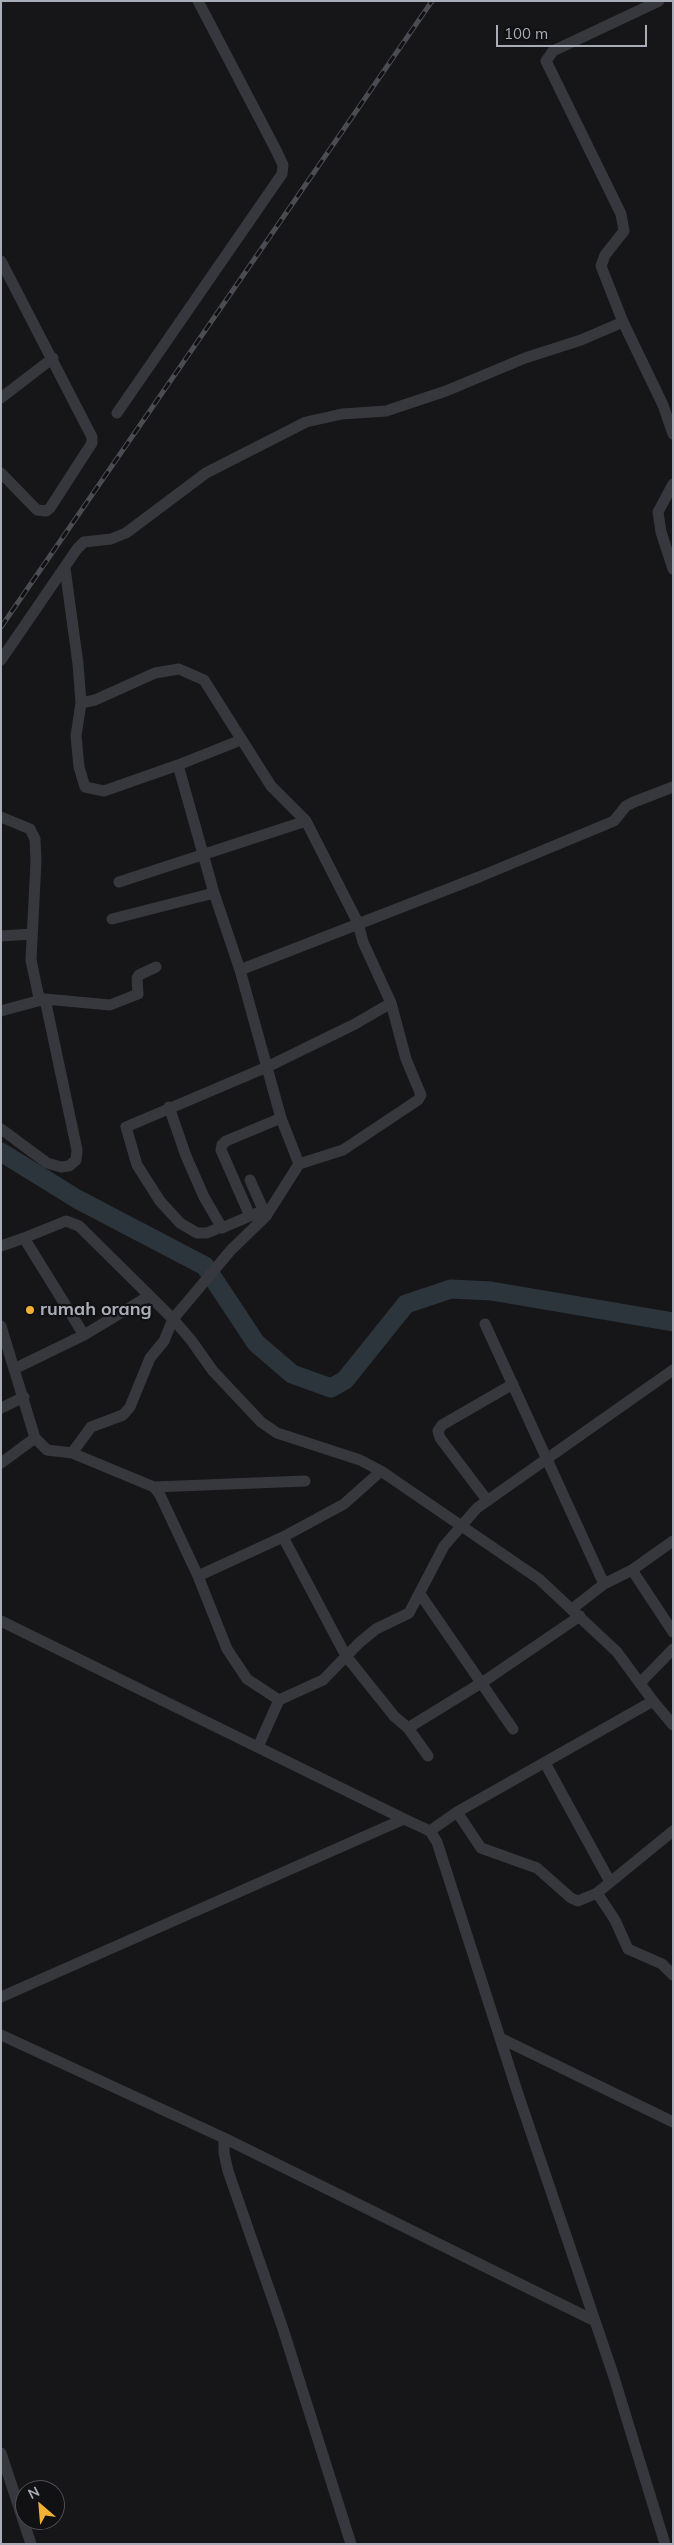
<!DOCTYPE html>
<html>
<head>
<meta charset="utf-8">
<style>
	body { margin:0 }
	#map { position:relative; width:674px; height:2545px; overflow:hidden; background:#161618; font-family:Mulish,sans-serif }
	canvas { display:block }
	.frame { position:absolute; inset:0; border:2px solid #a8adb8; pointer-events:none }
	.north { position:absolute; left:15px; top:2480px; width:50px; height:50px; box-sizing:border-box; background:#111113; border:1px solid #4d4f55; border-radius:50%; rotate:333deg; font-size:14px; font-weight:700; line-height:20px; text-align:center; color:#a8adb8 }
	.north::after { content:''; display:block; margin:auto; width:18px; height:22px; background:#f2b134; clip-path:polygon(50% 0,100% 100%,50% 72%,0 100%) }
	.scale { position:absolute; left:496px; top:25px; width:151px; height:22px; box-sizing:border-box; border:2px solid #a8adb8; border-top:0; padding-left:6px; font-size:15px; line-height:18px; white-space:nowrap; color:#a8adb8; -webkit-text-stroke:4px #111113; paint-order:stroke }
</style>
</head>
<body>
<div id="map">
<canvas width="674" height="2545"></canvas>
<div class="frame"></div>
<div class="north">N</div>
<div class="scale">100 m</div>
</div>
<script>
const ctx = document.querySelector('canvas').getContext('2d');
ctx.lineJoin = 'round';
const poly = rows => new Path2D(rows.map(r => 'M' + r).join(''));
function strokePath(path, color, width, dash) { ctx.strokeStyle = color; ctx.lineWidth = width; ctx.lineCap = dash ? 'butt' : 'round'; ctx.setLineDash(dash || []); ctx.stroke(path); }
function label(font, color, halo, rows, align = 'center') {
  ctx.font = font + ' Mulish,sans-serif'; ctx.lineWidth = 4.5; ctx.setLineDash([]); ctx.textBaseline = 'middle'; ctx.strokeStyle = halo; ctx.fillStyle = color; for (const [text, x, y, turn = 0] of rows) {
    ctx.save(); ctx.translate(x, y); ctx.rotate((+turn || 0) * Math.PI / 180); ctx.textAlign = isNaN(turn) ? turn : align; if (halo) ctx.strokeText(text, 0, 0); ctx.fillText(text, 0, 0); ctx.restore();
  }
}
strokePath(poly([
	[1,1152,77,1199,205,1266,256,1343,292,1374,331,1388,345,1380,406,1304,451,1289,491,1291,673,1322]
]), '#2c353c', 19);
strokePath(poly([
	[659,1,553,51,546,61,621,214,624,231,605,255,601,266,623,322,663,405,673,434],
	[1,261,92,437,92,443,50,508,46,511,37,510,1,473],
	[1,398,53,358],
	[117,413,282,174,283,165,276,150,198,1],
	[673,484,658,512,661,532,673,569],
	[65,568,78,664,81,703,76,736,79,767,85,787,104,791,178,765],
	[1,660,77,549,84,542,111,539,126,533,206,473,306,422,342,414,386,411,446,391,525,358,581,340,623,322],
	[81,703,95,700,155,673,179,669,204,680,271,786,306,821,358,923,363,942,391,1003,406,1059,421,1095,418,1100,343,1150,299,1164,266,1216,231,1250,173,1319,191,1340,213,1371,261,1422,277,1433,360,1460,381,1471,539,1579,617,1652,653,1701],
	[241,740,178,765,214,893,240,970,281,1118,299,1164],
	[1,817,30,829,35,839,36,861,31,960,39,998,45,999,77,1150,76,1160,69,1166,61,1167,47,1163,1,1129],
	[119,882,306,821],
	[112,919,214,893],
	[1,936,32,934],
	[240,970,479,877,614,821,626,806,634,802,673,787],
	[1,1011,45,999,110,1005,138,994,137,978,139,975,156,967],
	[169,1107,186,1156,204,1197,222,1228,257,1213,264,1217],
	[250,1180,266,1216],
	[250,1216,221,1150,222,1145,226,1141,281,1118],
	[221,1227,207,1233,197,1233,180,1223,160,1201,137,1165,126,1127,267,1067,355,1024,391,1003],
	[24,1238,66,1221,79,1226,173,1319,164,1341,150,1358,130,1407,123,1415,91,1427,72,1453],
	[1,1246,24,1238,84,1335,14,1369],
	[485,1324,604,1584],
	[1,1326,35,1438,47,1450,72,1453,154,1487,160,1495,198,1576,227,1649,247,1679,279,1700],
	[84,1335,149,1296],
	[1,1408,24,1397],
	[1,1463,35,1438],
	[154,1487,305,1481],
	[487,1500,440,1438,438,1431,442,1425,513,1384],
	[283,1537,346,1656,394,1716,408,1728,428,1756],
	[632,1570,673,1632],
	[198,1576,283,1537,344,1504,381,1471],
	[420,1594,513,1729],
	[572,1609,604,1584,632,1570,673,1541],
	[1,1621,404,1819],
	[641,1682,673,1649],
	[408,1728,486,1680,580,1616],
	[258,1747,279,1700,323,1680,359,1643,376,1629,409,1613,444,1546,477,1508,673,1370],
	[545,1763,609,1880],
	[457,1812,481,1848,537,1868,571,1898,578,1901,597,1893,673,1831],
	[430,1831,457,1812,653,1701,673,1725],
	[597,1893,615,1920,628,1949,662,1964,673,1975],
	[1,1997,404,1819,430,1831,437,1842,518,2094,613,2374,665,2544],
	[1,2035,224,2138,595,2321],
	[500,2038,673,2122],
	[224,2138,224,2153,228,2171,283,2329,351,2544],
	[1,2453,31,2544]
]), '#37383d', 11);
const rail = poly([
	[1,627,432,1]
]);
strokePath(rail, '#4a4c52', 5);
strokePath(rail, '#111113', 3, [9]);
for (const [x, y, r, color] of [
	[30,1310,5,"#f2b134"]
]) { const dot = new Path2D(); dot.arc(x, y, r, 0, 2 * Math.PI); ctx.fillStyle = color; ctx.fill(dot); strokePath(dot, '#111113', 2); }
label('bold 18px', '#a8adb8', '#111113', [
	["rumah orang",40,1310]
], 'left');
</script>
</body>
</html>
